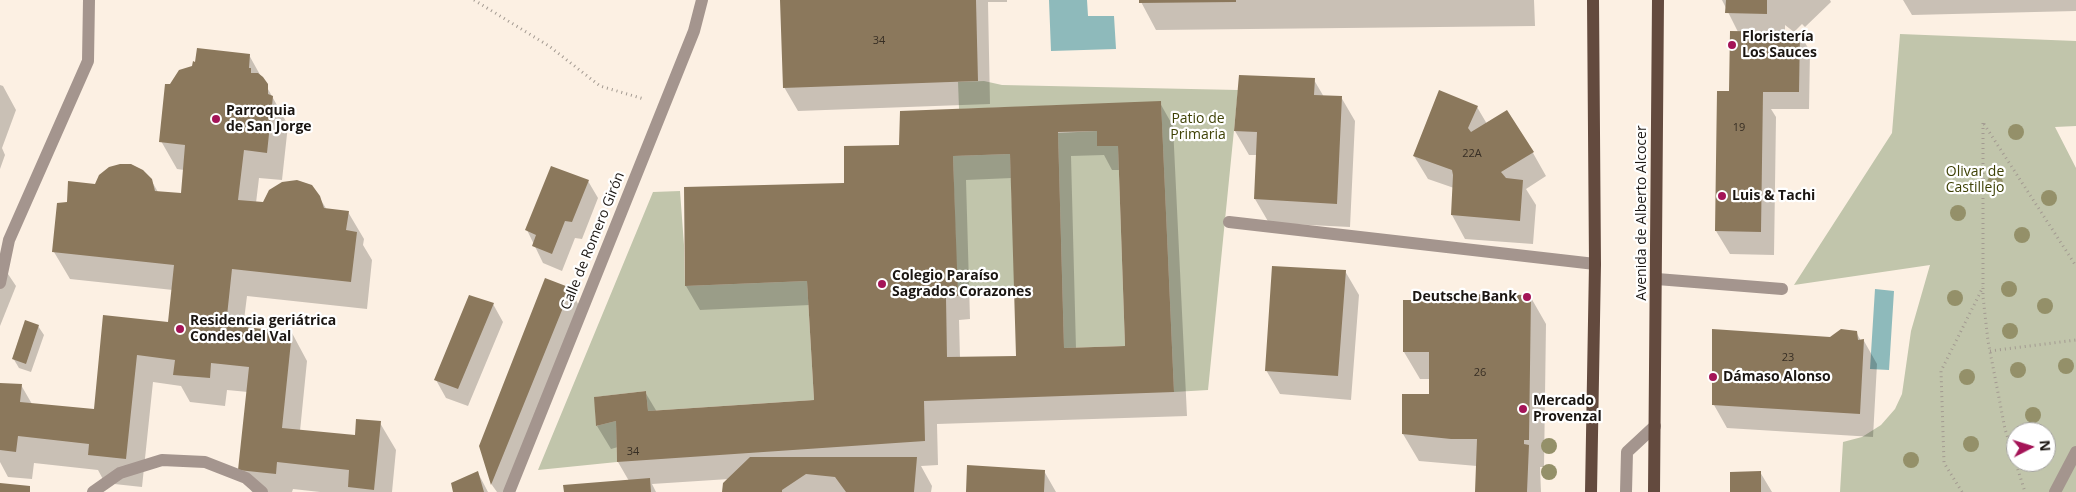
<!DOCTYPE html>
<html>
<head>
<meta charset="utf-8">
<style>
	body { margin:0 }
	#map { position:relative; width:2076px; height:492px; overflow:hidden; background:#fcf0e3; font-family:"Open Sans",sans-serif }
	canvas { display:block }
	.north { position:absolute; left:2006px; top:422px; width:50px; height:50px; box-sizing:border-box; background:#fff; border:1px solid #a4a2a0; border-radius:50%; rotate:85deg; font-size:14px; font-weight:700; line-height:20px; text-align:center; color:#1b1612 }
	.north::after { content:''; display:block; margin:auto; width:18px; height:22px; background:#a41457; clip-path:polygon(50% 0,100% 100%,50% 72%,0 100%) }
</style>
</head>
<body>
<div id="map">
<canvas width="2076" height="492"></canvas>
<div class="north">N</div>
</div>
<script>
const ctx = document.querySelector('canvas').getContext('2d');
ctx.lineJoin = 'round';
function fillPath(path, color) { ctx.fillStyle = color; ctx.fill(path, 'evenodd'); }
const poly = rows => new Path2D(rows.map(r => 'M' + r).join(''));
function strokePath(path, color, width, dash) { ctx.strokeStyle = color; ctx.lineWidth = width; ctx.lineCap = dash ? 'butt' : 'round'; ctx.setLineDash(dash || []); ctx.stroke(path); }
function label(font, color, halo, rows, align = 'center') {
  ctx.font = font + ' "Open Sans",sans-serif'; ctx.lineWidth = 4.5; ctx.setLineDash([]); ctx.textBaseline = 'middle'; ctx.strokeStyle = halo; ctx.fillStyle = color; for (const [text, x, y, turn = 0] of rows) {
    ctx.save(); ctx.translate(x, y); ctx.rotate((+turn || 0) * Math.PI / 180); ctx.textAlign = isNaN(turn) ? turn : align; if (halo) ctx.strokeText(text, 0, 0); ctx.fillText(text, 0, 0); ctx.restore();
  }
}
fillPath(poly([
	[1900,34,2076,41,2076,126,2055,127,2076,168,2076,492,1840,492,1843,442,1862,437,1881,425,1895,409,1902,394,1911,331,1930,265,1794,285,1892,133],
	[2016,432,2046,432,2046,462,2016,462],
	[984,81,1002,85,1238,90,1208,390,1174,392,1161,102,959,109,958,82],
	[1097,131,1098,146,1118,146,1125,346,1064,348,1058,133],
	[1010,154,1015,287,957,291,953,156],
	[680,191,684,245,685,286,807,281,814,400,648,411,646,391,595,397,596,426,616,421,617,462,538,470,653,192]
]), '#c1c5ab');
fillPath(poly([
	[1049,0,1087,0,1088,16,1114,16,1116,49,1051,51],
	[1875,289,1894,291,1889,370,1870,369]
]), '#8ebabb');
fillPath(poly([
	[781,0,1007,0,1007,2,988,2,990,104,798,111,784,87],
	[1140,0,1534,0,1535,26,1156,30],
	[1722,0,1830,0,1831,2,1805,27,1802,24,1794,32,1785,25,1785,33,1799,33,1810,51,1809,109,1771,109,1776,117,1774,255,1730,254,1716,231,1738,32],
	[1903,0,2076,0,2076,11,1912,15],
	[249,55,288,125,282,180,259,178,256,203,264,203,319,197,327,210,348,212,364,239,363,245,372,260,367,309,247,296,243,328,292,333,307,361,300,431,356,436,380,423,396,450,392,492,320,492,293,489,292,492,252,492,240,470,248,392,227,390,225,406,190,402,181,386,153,382,142,487,105,483,98,470,34,463,32,479,8,477,0,462,0,384,21,385,32,404,95,410,104,316,170,323,173,290,70,279,54,252,68,203,96,186,151,180,158,192,182,195,184,170,177,169,161,141,171,85],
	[1240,76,1314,80,1324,97,1341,97,1355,121,1350,227,1269,223,1255,199,1257,155,1249,155,1235,131],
	[0,85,3,86,16,110,2,148,5,155,0,169],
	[1160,103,1173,126,1187,416,937,424,938,465,921,466,932,486,931,492,724,492,729,479,652,484,656,492,565,492,629,481,618,462,618,447,611,449,597,426,645,392,657,412,816,401,810,305,700,310,686,286,685,189,846,184,900,146],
	[1104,155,1112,170,1120,170,1126,347,1076,349,1071,156],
	[1012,178,1017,358,960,358,959,320,970,319,966,180],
	[1477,107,1487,124,1533,153,1546,176,1526,189,1536,205,1533,244,1465,239,1452,215,1454,188,1428,179,1414,156],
	[588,181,598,198,582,239,575,238,562,271,543,263,527,230],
	[0,262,16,286,0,326],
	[1345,271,1359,295,1351,400,1280,394,1266,370],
	[570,289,583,313,511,492,497,492,492,485,481,446],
	[1530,296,1546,324,1544,467,1540,467,1541,492,1476,492,1477,466,1419,461,1403,434,1430,395,1430,379,1420,379,1404,352,1446,302],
	[493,304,503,322,468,406,446,398,436,380],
	[38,326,44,335,31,372,19,368,13,358],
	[1856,332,1861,341,1864,341,1877,364,1873,437,1727,428,1714,405,1831,338],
	[1044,471,1056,492,967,492],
	[1760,472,1772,492,1731,492],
	[478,473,488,492,455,492]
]), '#0003');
fillPath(poly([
	[780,0,976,0,978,81,783,88],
	[1139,0,1236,0,1236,2,1139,3],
	[1726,0,1767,0,1767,14,1725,13],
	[1730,31,1800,32,1799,92,1763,92,1761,232,1715,231,1717,91,1729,91],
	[197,48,250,54,249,68,251,68,251,73,258,73,263,77,268,84,268,94,273,96,267,153,244,150,238,200,263,202,269,190,282,182,297,180,312,185,320,196,324,208,349,211,346,230,357,232,351,282,232,269,226,325,292,332,282,428,355,435,356,419,381,421,374,490,348,487,349,470,277,462,276,474,238,470,249,367,211,363,210,378,173,375,175,360,137,355,126,459,88,455,89,444,18,436,16,452,0,450,0,383,22,384,20,402,94,409,103,315,168,322,174,265,52,252,57,203,67,202,68,181,95,184,99,175,109,167,120,164,131,164,143,170,152,179,155,191,181,193,185,145,159,142,165,84,170,84,179,70,192,66,193,61,195,62],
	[1239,75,1315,78,1314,95,1342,96,1337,204,1254,199,1257,132,1234,131],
	[1439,90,1478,106,1468,128,1471,132,1507,110,1534,152,1501,172,1506,178,1523,180,1520,221,1451,215,1453,175,1452,170,1413,156],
	[1161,101,1174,392,924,401,925,441,617,462,616,421,596,426,594,397,646,391,648,411,814,400,807,281,685,286,684,187,844,183,844,146,899,145,900,111],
	[1097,131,1097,146,1118,146,1125,346,1064,348,1058,132],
	[1010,154,1016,356,947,357,946,297,958,296,953,156],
	[551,166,589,180,572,222,565,221,552,254,532,246,536,235,525,230],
	[1272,266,1346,270,1338,376,1265,371],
	[545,278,571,288,491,485,479,446],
	[1444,294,1531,295,1529,440,1524,440,1524,444,1529,445,1527,492,1475,492,1477,439,1451,439,1402,434,1402,394,1429,394,1429,352,1403,352,1403,300,1445,300],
	[469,295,494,303,458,389,434,380],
	[25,320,39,325,26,364,12,359],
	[1712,329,1830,337,1841,329,1857,331,1858,340,1864,339,1860,414,1712,405],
	[750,457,917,457,914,492,846,492,835,477,806,474,782,490,782,492,722,492,723,483],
	[967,465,1045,470,1044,492,966,492],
	[478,471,484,492,453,492,451,483],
	[1761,471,1761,492,1730,492,1730,472],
	[650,478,651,492,564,492,563,485],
	[0,483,30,486,30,492,0,492]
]), '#8b785c');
strokePath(poly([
	[474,0,549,46,600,86,644,99],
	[1983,123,1983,297,1988,341,2005,429,2025,492],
	[1984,124,2076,266],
	[1990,351,2076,340],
	[1962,492,1944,463,1941,371,1983,287]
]), '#a39a91', 3, [1, 4]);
strokePath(poly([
	[1229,222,1595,264],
	[1657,279,1782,289],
	[0,283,9,240,88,61,89,0],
	[93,492,120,473,162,460,205,462,246,478,262,492],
	[509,492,694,31,702,0],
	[1626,492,1627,452,1655,426],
	[2055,492,2076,452]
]), '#a4958e', 12);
strokePath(poly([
	[1591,492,1595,264,1593,0],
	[1654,492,1658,0]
]), '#634a3e', 12);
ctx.fillStyle = '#949069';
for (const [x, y] of [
	[2016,132],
	[1995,183],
	[2049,198],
	[1958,213],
	[2022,235],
	[2009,289],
	[1955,298],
	[2045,306],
	[2010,331],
	[2066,366],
	[2018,370],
	[1967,377],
	[2033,415],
	[1971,444],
	[1549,446],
	[1911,460],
	[1549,472]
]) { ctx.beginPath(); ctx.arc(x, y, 8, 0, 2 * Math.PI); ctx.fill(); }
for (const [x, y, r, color] of [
	[1732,45,5,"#a41457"],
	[216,119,5,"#a41457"],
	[1722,196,5,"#a41457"],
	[882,284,5,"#a41457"],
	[1527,297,5,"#a41457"],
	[180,329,5,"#a41457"],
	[1713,377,5,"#a41457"],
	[1523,409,5,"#a41457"]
]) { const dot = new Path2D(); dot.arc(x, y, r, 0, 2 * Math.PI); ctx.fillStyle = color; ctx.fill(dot); strokePath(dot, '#fff', 2); }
label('11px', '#372e24', null, [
	["34",879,41],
	["19",1739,128],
	["22A",1472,154],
	["23",1788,358],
	["26",1480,373],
	["34",633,452]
]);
label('bold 14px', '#1b1612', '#fff', [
	["Floristería",1742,37],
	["Los Sauces",1742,53],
	["Parroquia",226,111],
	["de San Jorge",226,127],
	["Luis & Tachi",1732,196],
	["Colegio Paraíso",892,276],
	["Sagrados Corazones",892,292],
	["Deutsche Bank",1517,297,"right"],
	["Residencia geriátrica",190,321],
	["Condes del Val",190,337],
	["Dámaso Alonso",1723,377],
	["Mercado",1533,401],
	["Provenzal",1533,417]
], 'left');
label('14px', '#3e4105', '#fff', [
	["Patio de",1198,119],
	["Primaria",1198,135],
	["Olivar de",1975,172],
	["Castillejo",1975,188]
]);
label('14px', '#1b1612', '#fff', [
	["Avenida de Alberto Alcocer",1642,213,-90],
	["Calle de Romero Girón",593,241,-68]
]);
</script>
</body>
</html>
